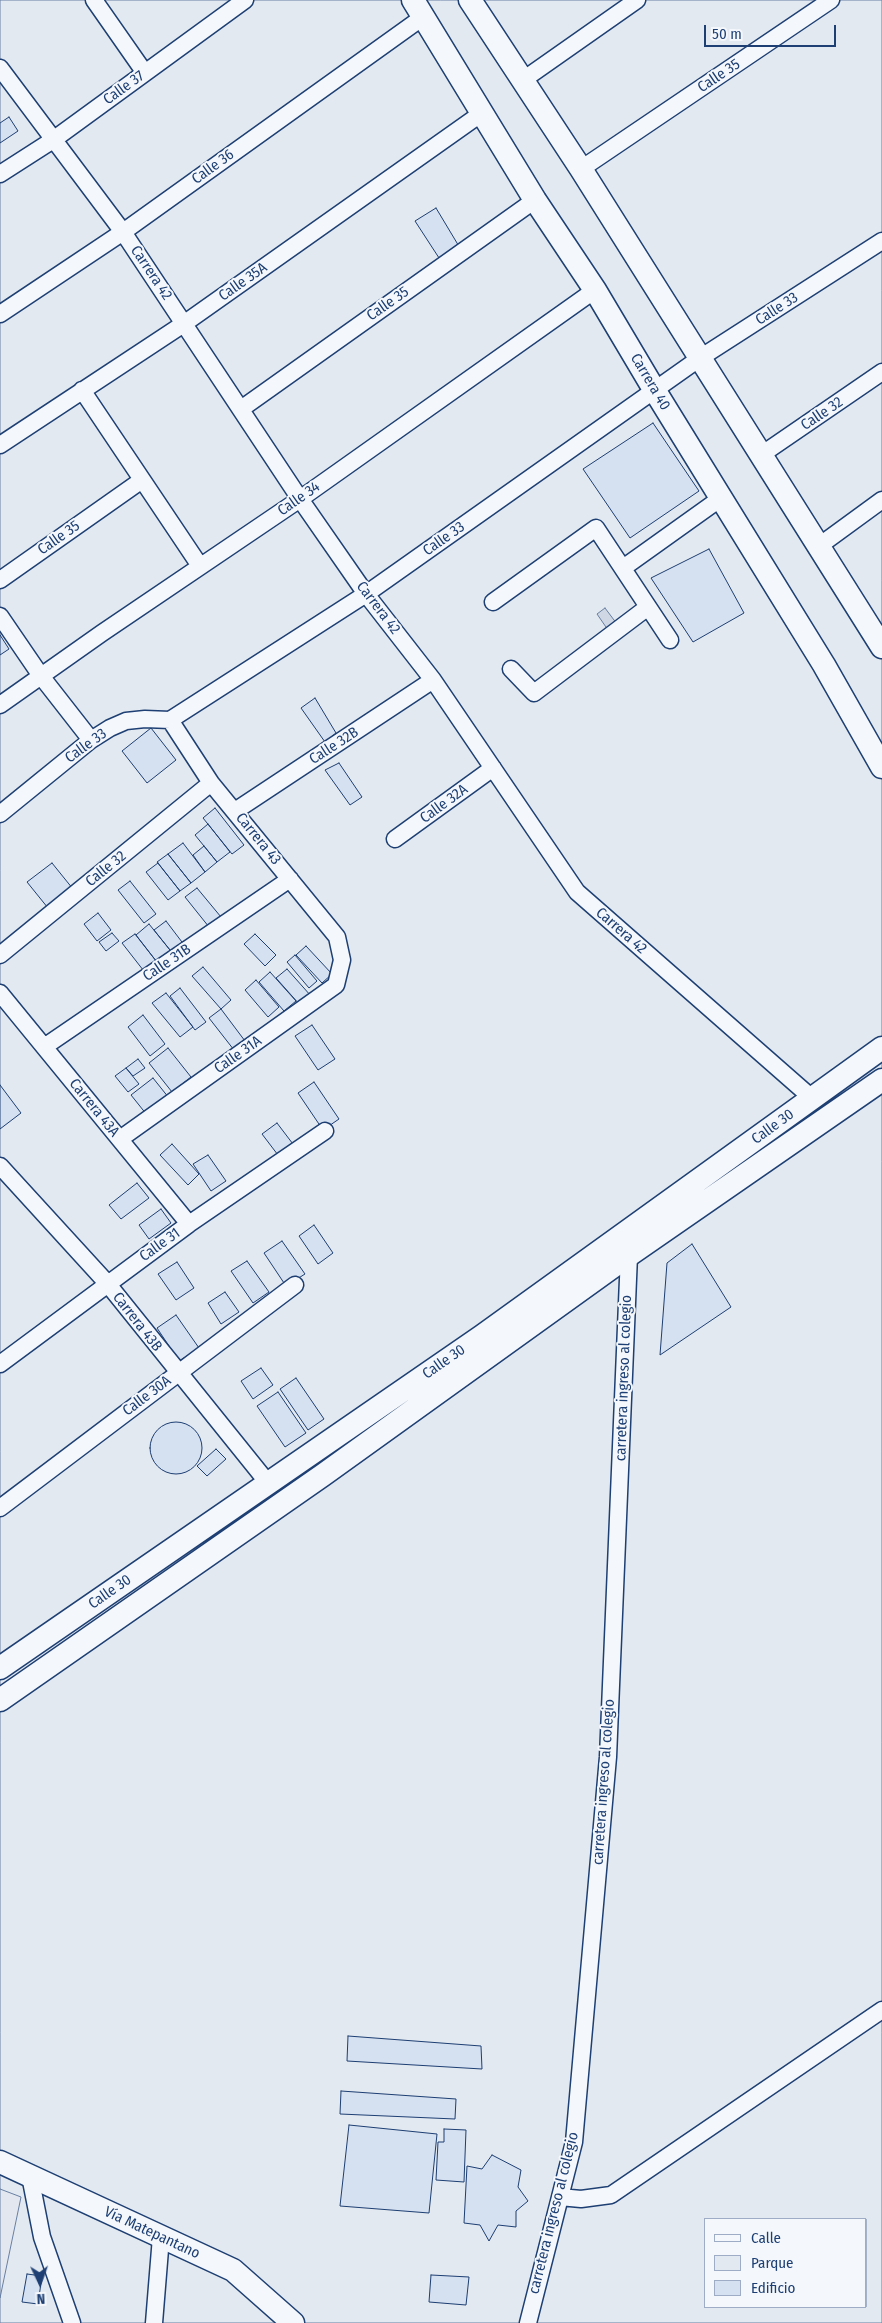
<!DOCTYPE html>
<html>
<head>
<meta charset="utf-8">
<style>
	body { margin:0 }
	#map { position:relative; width:882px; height:2323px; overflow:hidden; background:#f4f7fb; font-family:"Fira Sans Condensed",sans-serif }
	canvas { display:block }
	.legend { position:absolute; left:704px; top:2218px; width:162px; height:90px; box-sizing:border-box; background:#f4f7fb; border:1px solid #9eadc5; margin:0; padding:6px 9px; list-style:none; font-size:15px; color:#1d3f73 }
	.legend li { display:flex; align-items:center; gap:10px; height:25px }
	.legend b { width:25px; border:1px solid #9eadc5 }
	.north { position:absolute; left:15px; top:2258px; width:50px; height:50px; -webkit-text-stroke:4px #f4f7fb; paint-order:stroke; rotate:177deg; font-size:14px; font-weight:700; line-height:20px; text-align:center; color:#1d3f73 }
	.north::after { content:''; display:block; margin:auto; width:18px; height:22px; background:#1d3f73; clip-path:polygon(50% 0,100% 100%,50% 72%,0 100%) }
	.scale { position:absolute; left:704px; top:25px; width:132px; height:22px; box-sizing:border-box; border:2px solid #1d3f73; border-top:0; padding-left:6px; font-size:15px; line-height:18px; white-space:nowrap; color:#1d3f73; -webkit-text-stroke:4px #f4f7fb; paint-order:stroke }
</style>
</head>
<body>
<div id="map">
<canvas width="882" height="2323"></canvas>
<ul class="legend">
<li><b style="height:6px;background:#f4f7fb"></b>Calle</li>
<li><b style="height:14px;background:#e3e9f0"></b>Parque</li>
<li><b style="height:14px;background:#d5e0f0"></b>Edificio</li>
</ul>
<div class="north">N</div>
<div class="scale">50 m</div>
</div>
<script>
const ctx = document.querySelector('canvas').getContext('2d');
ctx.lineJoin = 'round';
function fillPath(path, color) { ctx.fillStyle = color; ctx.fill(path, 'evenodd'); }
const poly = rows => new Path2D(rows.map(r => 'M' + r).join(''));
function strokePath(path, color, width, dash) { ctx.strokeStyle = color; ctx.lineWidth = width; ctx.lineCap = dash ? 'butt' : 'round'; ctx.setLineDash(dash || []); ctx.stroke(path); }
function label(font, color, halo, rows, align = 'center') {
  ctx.font = font + ' "Fira Sans Condensed",sans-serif'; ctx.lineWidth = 4; ctx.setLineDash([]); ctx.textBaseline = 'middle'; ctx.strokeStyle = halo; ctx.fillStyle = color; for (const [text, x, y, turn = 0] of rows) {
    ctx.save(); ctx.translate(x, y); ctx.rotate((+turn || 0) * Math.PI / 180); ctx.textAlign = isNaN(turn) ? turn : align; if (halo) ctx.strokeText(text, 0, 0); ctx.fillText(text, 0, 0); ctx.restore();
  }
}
const green = poly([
	[0,0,882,0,882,2323,0,2323,0,0],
	[706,2219,866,2219,866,2307,706,2307,706,2219]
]);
fillPath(green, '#e3e9f0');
strokePath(green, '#687fa3', 1);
const parking = poly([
	[0,2189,21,2197,0,2298,0,2189]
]);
fillPath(parking, '#e3e8f0');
strokePath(parking, '#687fa3', 1);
const water = poly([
	[605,608,617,624,608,630,597,614,605,608]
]);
fillPath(water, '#cfd7e4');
strokePath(water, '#687fa3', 1);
const building = poly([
	[9,117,18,131,0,143,0,123,9,117],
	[436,208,460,248,441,261,415,221,436,208],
	[653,423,699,491,630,538,583,469,653,423],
	[709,549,744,613,693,642,651,578,709,549],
	[0,635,9,649,0,655,0,635],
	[315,698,336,733,325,742,301,708,315,698],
	[151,728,176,760,147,783,122,751,151,728],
	[339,763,362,797,350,805,325,770,339,763],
	[215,808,244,845,232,854,203,818,215,808],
	[208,824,230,852,217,862,195,835,208,824],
	[183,843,205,872,191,883,168,854,183,843],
	[204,846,217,862,205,872,193,855,204,846],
	[168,854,191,883,180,891,157,862,168,854],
	[52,863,73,889,48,908,27,882,52,863],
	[158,863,180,891,168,900,146,872,158,863],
	[130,881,156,914,144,923,118,890,130,881],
	[197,888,221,917,209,927,185,897,197,888],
	[98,913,111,930,97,941,84,924,98,913],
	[166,921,185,946,174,955,154,930,166,921],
	[149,924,174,955,160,966,136,935,149,924],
	[112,933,119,941,106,951,99,942,112,933],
	[135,934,160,966,147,975,122,943,135,934],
	[255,934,276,955,265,966,244,944,255,934],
	[306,946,332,974,322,983,296,955,306,946],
	[295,955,317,981,309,988,287,962,295,955],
	[203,967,231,1000,221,1009,192,976,203,967],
	[287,969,311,996,300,1005,276,978,287,969],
	[270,972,296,1001,284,1011,259,982,270,972],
	[256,980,279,1007,268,1017,245,990,256,980],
	[180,988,206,1022,195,1030,170,996,180,988],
	[166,993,193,1027,180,1037,152,1003,166,993],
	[221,1009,245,1041,234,1050,209,1018,221,1009],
	[143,1015,165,1044,150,1056,128,1027,143,1015],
	[312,1025,335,1059,318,1070,295,1036,312,1025],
	[168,1048,191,1077,172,1092,149,1063,168,1048],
	[138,1059,145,1068,133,1076,126,1068,138,1059],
	[126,1068,139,1084,128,1092,115,1076,126,1068],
	[153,1078,169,1098,147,1115,131,1095,153,1078],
	[314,1082,339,1119,323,1130,298,1093,314,1082],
	[0,1085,21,1113,0,1129,0,1085],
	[277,1123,296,1148,281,1159,262,1134,277,1123],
	[172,1144,199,1174,188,1185,160,1155,172,1144],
	[208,1155,226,1181,211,1191,193,1164,208,1155],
	[137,1183,149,1198,121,1219,109,1205,137,1183],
	[161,1209,171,1223,149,1239,139,1225,161,1209],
	[314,1225,333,1253,318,1264,299,1236,314,1225],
	[282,1241,305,1274,286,1286,264,1253,282,1241],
	[692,1244,731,1307,660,1355,667,1263,692,1244],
	[247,1261,269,1292,253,1303,231,1271,247,1261],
	[177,1262,194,1288,176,1300,158,1274,177,1262],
	[225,1292,239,1312,221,1324,208,1303,225,1292],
	[176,1315,199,1348,179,1361,157,1328,176,1315],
	[261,1368,273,1385,253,1399,241,1381,261,1368],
	[296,1378,324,1419,308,1430,280,1389,296,1378],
	[278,1392,306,1433,285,1447,257,1406,278,1392],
	'150 1448a26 26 0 1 1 52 0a26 26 0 1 1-52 0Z',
	[216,1449,226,1459,207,1476,197,1466,216,1449],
	[348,2036,481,2046,482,2069,347,2061,348,2036],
	[341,2091,456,2099,455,2119,340,2114,341,2091],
	[349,2125,437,2134,429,2213,340,2206,349,2125],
	[444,2129,466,2130,464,2182,436,2180,438,2142,444,2142,444,2129],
	[492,2155,521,2170,518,2187,528,2201,516,2211,516,2227,498,2225,489,2241,480,2225,464,2223,467,2166,482,2169,492,2155],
	[27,2274,42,2276,38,2304,22,2302,27,2274],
	[431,2275,469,2277,466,2305,429,2302,431,2275]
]);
fillPath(building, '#d5e0f0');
strokePath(building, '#1d3f73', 1);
const street = poly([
	[94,0,145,73],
	[0,68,123,232,300,499,366,594,433,680,577,892,813,1099],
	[523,80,637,0],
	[581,169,831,0],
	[0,174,53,140,245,0],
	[0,314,123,232,423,17],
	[82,390,200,566],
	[241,409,535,200],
	[0,445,185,323,482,113],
	[761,455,882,372],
	[819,546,882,500],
	[623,568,721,498],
	[0,580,142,480],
	[493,602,596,528,670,640],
	[0,616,41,676,91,740],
	[511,669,534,693,648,607],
	[0,705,102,633,300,499,595,290],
	[235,811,433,680],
	[0,814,91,740,110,728,126,721,145,719,170,720,366,594,700,358,882,241],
	[395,839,493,768],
	[0,955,211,783],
	[0,993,189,1224],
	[44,1047,290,879],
	[120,1139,336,985,342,960,337,937,211,783,170,720],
	[0,1166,107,1283,268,1483],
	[0,1364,189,1224,325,1131],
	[0,1508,295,1285],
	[30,2176,42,2237,72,2323],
	[560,2197,581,2199,611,2195,882,2010],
	[154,2323,161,2237],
	[528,2323,574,2142,608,1757,629,1255,625,1249]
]);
const secondary = poly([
	[413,0,535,200,595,290,655,391,824,665,882,767],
	[470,0,581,169,882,647],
	[0,1668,482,1336,882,1048],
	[0,1700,323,1475,629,1255,882,1080],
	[0,2162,233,2270,293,2323]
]);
strokePath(street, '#1d3f73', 19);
strokePath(secondary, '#1d3f73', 25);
strokePath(street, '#f4f7fb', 16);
strokePath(secondary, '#f4f7fb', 22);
label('15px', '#1d3f73', '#f4f7fb', [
	["Calle 35",719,76,-34],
	["Calle 37",124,88,-36],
	["Calle 36",213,167,-36],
	["Carrera 42",151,273,56],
	["Calle 35A",243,282,-35],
	["Calle 35",388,304,-35],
	["Calle 33",777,309,-33],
	["Carrera 40",650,382,59],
	["Calle 32",822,414,-34],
	["Calle 34",299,499,-35],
	["Calle 35",59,538,-35],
	["Calle 33",444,539,-35],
	["Carrera 42",378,608,53],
	["Calle 33",86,746,-36],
	["Calle 32B",334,746,-33],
	["Calle 32A",444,804,-36],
	["Carrera 43",258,839,51],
	["Calle 32",106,869,-39],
	["Carrera 42",621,931,41],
	["Calle 31B",167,963,-34],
	["Calle 31A",238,1055,-35],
	["Carrera 43A",94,1108,51],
	["Calle 30",773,1127,-36],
	["Calle 31",160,1245,-36],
	["Carrera 43B",137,1322,52],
	["Calle 30",444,1362,-35],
	["carretera ingreso al colegio",624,1378,-88],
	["Calle 30A",147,1396,-37],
	["Calle 30",110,1592,-35],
	["carretera ingreso al colegio",604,1782,-86],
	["carretera ingreso al colegio",554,2213,-76],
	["Vía Matepantano",152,2233,25]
]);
</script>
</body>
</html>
